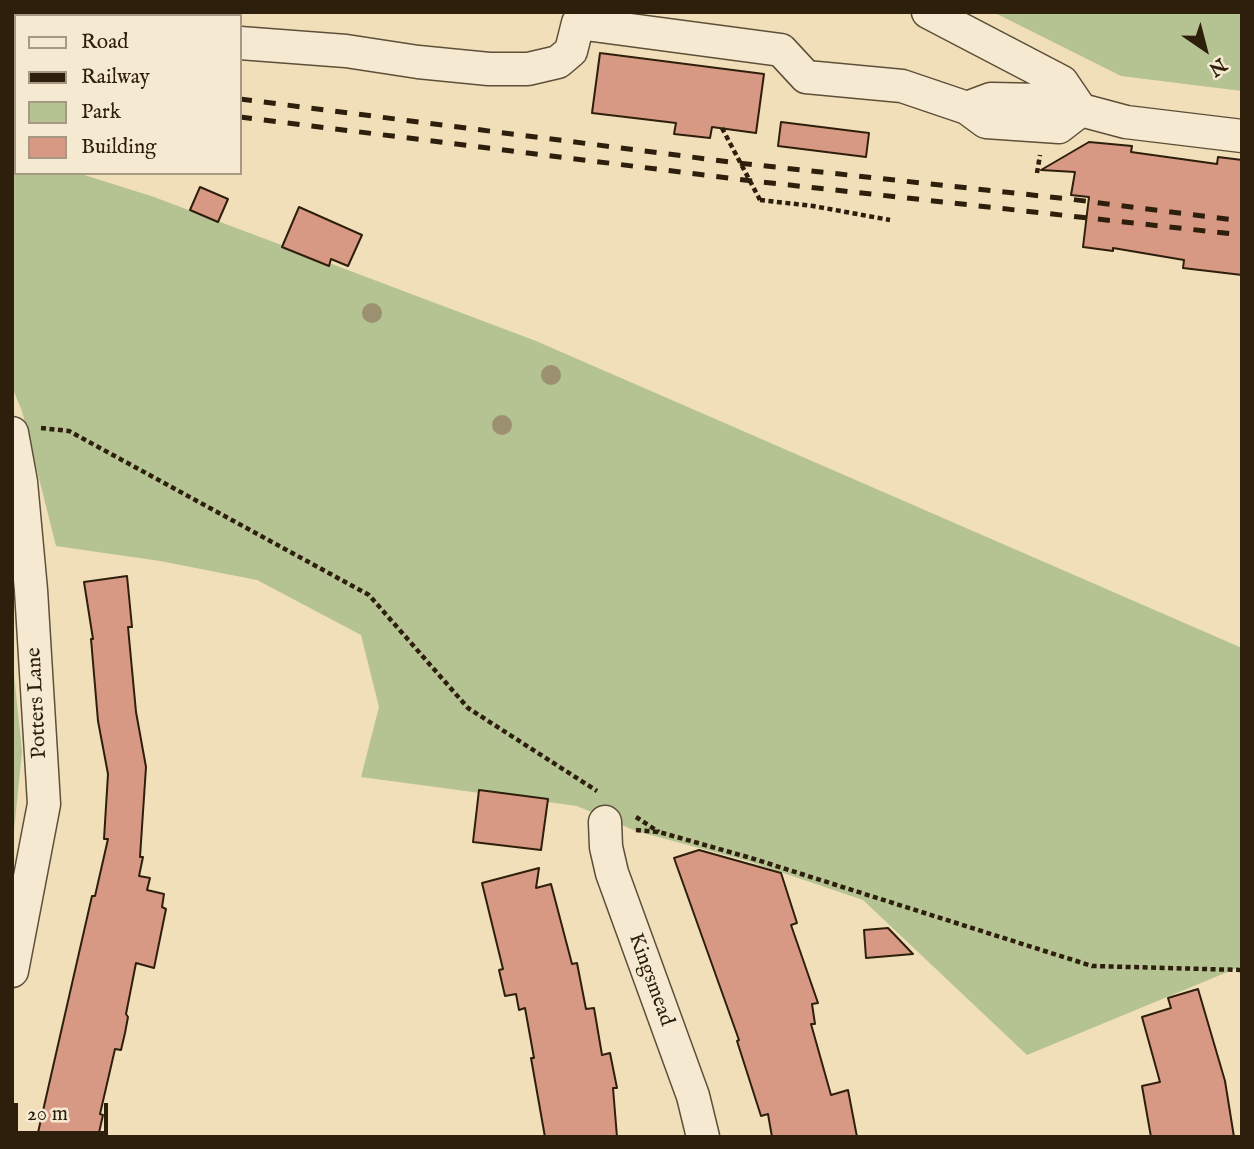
<!DOCTYPE html>
<html>
<head>
<meta charset="utf-8">
<style>
	body { margin:0 }
	#map { position:relative; width:1254px; height:1149px; overflow:hidden; background:#f0dfb8; font-family:"IM FELL English",serif }
	canvas { display:block }
	.frame { position:absolute; inset:0; border:14px solid #2e1f0d; pointer-events:none }
	.legend { position:absolute; left:14px; top:14px; width:228px; height:161px; box-sizing:border-box; background:#f5ead1; border:2px solid #a59983; margin:0; padding:9px 12px; list-style:none; font-size:21px; color:#2e1f0d }
	.legend li { display:flex; align-items:center; gap:14px; height:35px }
	.legend b { width:35px; border:2px solid #a59983 }
	.north { position:absolute; left:1170px; top:14px; width:70px; height:70px; -webkit-text-stroke:5px #f5ead1; paint-order:stroke; rotate:145deg; font-size:19px; font-weight:700; line-height:28px; text-align:center; color:#2e1f0d }
	.north::after { content:''; display:block; margin:auto; width:24px; height:32px; background:#2e1f0d; clip-path:polygon(50% 0,100% 100%,50% 72%,0 100%) }
	.scale { position:absolute; left:14px; top:1103px; width:94px; height:32px; box-sizing:border-box; border:4px solid #2e1f0d; border-top:0; padding-left:9px; font-size:21px; line-height:24px; white-space:nowrap; color:#2e1f0d; -webkit-text-stroke:5px #f5ead1; paint-order:stroke }
</style>
</head>
<body>
<div id="map">
<canvas width="1254" height="1149"></canvas>
<div class="frame"></div>
<ul class="legend">
<li><b style="height:9px;background:#f5ead1"></b>Road</li>
<li><b style="height:9px;background:#2e1f0d"></b>Railway</li>
<li><b style="height:19px;background:#b5c393"></b>Park</li>
<li><b style="height:19px;background:#d89984"></b>Building</li>
</ul>
<div class="north">N</div>
<div class="scale">20 m</div>
</div>
<script>
const ctx = document.querySelector('canvas').getContext('2d');
ctx.lineJoin = 'round';
function fillPath(path, color) { ctx.fillStyle = color; ctx.fill(path, 'evenodd'); }
const poly = rows => new Path2D(rows.map(r => 'M' + r).join(''));
function strokePath(path, color, width, dash) { ctx.strokeStyle = color; ctx.lineWidth = width; ctx.lineCap = dash ? 'butt' : 'round'; ctx.setLineDash(dash || []); ctx.stroke(path); }
function label(font, color, halo, rows, align = 'center') {
  ctx.font = font + ' "IM FELL English",serif'; ctx.lineWidth = 5; ctx.setLineDash([]); ctx.textBaseline = 'middle'; ctx.strokeStyle = halo; ctx.fillStyle = color; for (const [text, x, y, turn = 0] of rows) {
    ctx.save(); ctx.translate(x, y); ctx.rotate((+turn || 0) * Math.PI / 180); ctx.textAlign = isNaN(turn) ? turn : align; if (halo) ctx.strokeText(text, 0, 0); ctx.fillText(text, 0, 0); ctx.restore();
  }
}
fillPath(poly([
	[993,12,1242,12,1242,91,1121,76],
	[12,153,16,154,16,173,78,173,154,197,536,341,1242,648,1242,966,1027,1055,863,900,748,861,636,831,577,806,361,777,379,707,361,635,257,580,160,561,56,546,22,411,12,387],
	[12,655,22,751,12,851]
]), '#b5c393');
const building = poly([
	[600,53,764,74,756,133,712,127,710,138,674,134,676,123,592,113,600,53],
	[781,122,869,133,866,157,778,146,781,122],
	[1089,142,1132,146,1131,152,1217,164,1218,157,1242,160,1242,275,1183,268,1184,260,1113,248,1113,251,1083,247,1089,197,1071,195,1075,172,1041,170,1089,142],
	[200,187,228,199,218,222,190,210,200,187],
	[299,207,362,235,348,266,331,259,329,266,282,247,299,207],
	[127,576,132,627,128,627,136,712,146,767,140,857,143,857,139,876,150,878,147,890,164,894,162,907,166,909,154,968,136,963,126,1014,128,1017,125,1033,121,1050,115,1049,100,1114,103,1115,98,1137,37,1137,92,896,95,896,108,839,104,839,108,774,98,721,91,639,93,639,84,582,127,576],
	[479,790,548,799,541,850,473,842,479,790],
	[699,850,781,873,797,923,791,925,818,1003,812,1004,815,1024,811,1024,831,1095,848,1090,857,1137,772,1137,768,1114,761,1116,737,1041,739,1040,674,858,699,850],
	[539,868,536,888,551,884,572,964,577,963,586,1009,594,1008,602,1055,610,1053,617,1088,613,1088,617,1137,545,1137,531,1058,534,1058,525,1008,519,1010,516,994,505,996,499,970,503,969,482,883,539,868],
	[888,928,913,954,866,958,864,930,888,928],
	[1198,989,1225,1081,1234,1137,1151,1137,1142,1086,1160,1082,1142,1017,1171,1008,1168,998,1198,989]
]);
fillPath(building, '#d89984');
strokePath(building, '#2e1f0d', 2);
const minor = poly([
	[103,12,109,15,110,12],
	[928,12,1062,82,1081,110],
	[240,43,346,51,418,62,489,69,528,69,558,62,571,51,578,23,781,50,806,77,902,86,967,108,986,122,1059,127,1081,110,1126,122,1242,136],
	[967,108,991,99,1042,100,1081,110],
	[12,433,21,482,31,590,44,804,12,971],
	[605,822,606,847,612,873,693,1096,703,1137]
]);
strokePath(minor, '#5e4f38', 35);
strokePath(poly([
	[1037,173,1040,155],
	[760,200,813,206,890,220],
	[41,428,69,431,369,595,468,708,597,791],
	[636,817,659,832],
	[636,830,659,832,751,858,1092,966,1242,970]
]), '#2e1f0d', 4.5, [5, 3.5]);
strokePath(minor, '#f5ead1', 32);
strokePath(poly([
	[12,62,16,63],
	[12,79,16,80],
	[240,99,738,163,1069,199,1242,221],
	[240,117,744,180,1242,235]
]), '#2e1f0d', 5, [12, 12]);
strokePath(poly([
	[722,128,760,200]
]), '#2e1f0d', 4.5, [5, 3.5]);
ctx.fillStyle = '#9b9070';
for (const [x, y] of [
	[372,313],
	[551,375],
	[502,425]
]) { ctx.beginPath(); ctx.arc(x, y, 10, 0, 2 * Math.PI); ctx.fill(); }
label('21px', '#2e1f0d', '#f5ead1', [
	["Potters Lane",38,703,-93],
	["Kingsmead",650,980,70]
]);
</script>
</body>
</html>
